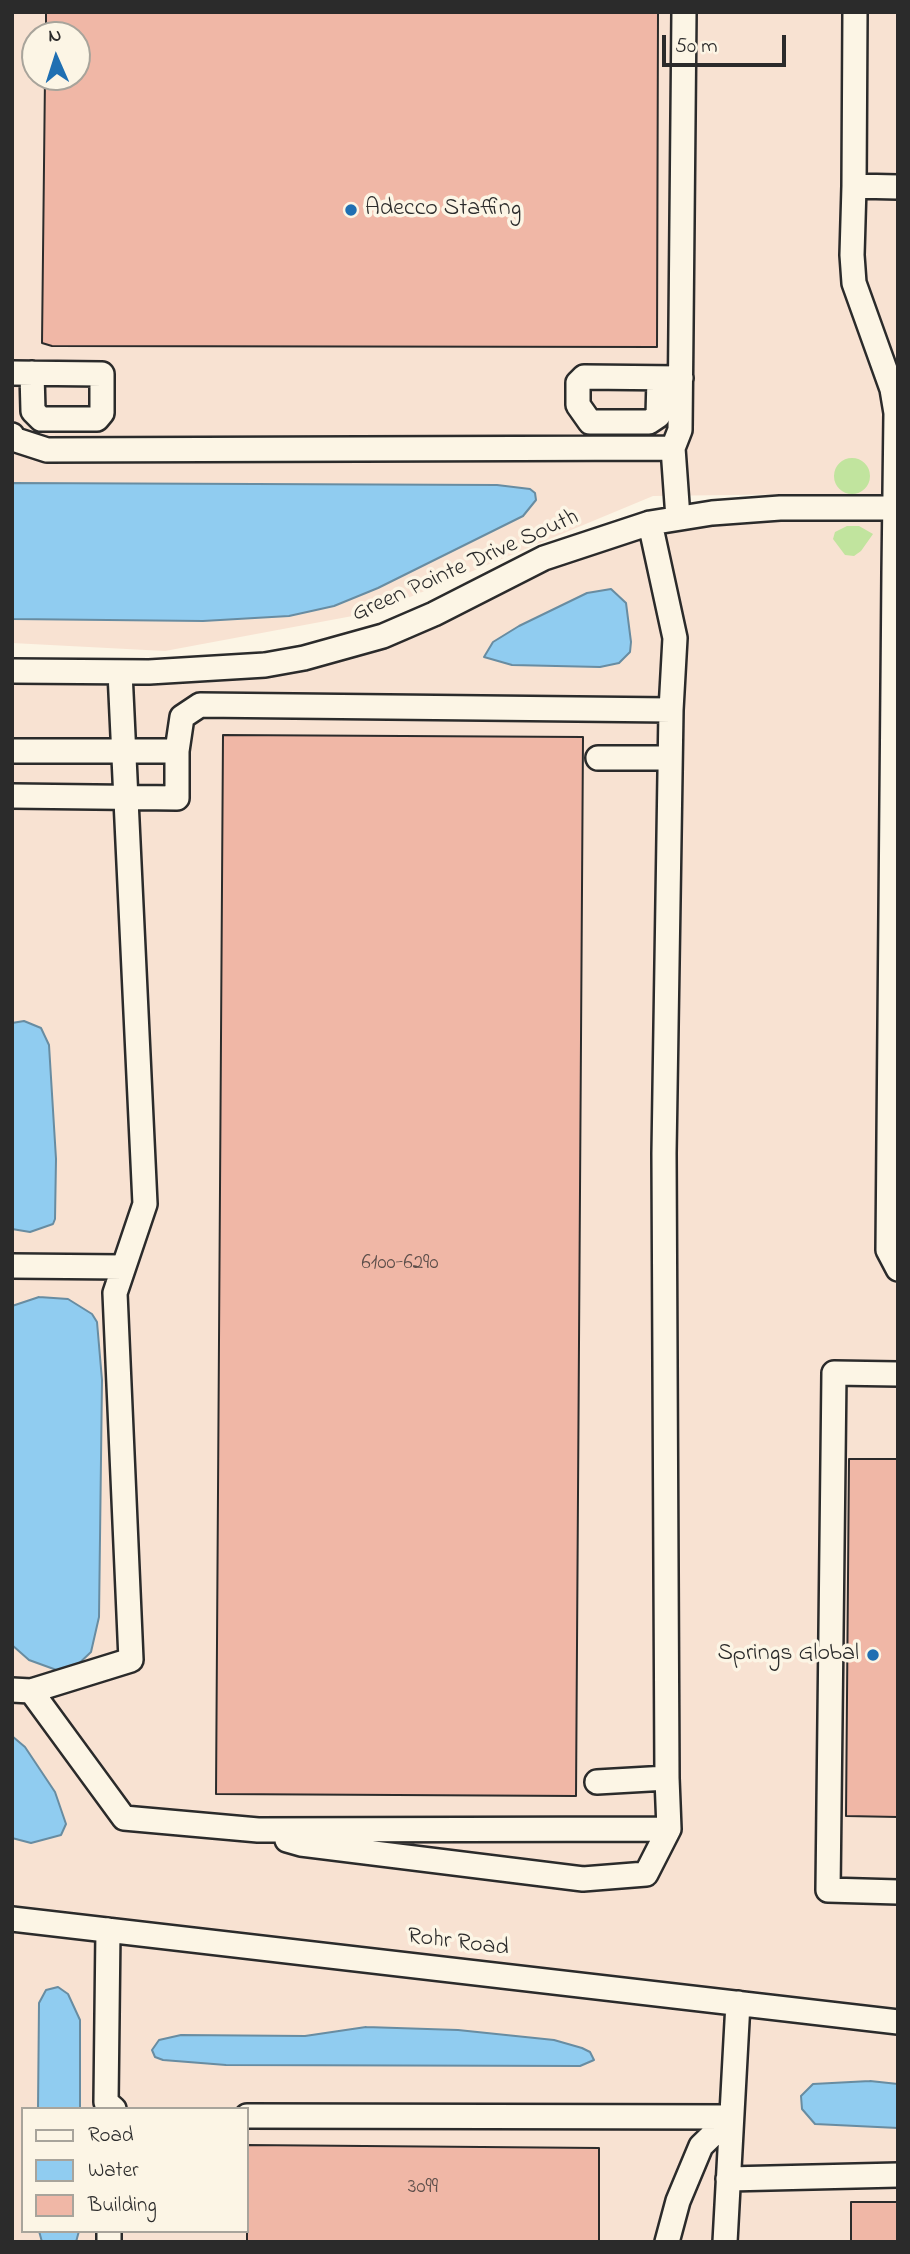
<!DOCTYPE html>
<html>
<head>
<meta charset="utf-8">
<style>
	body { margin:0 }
	#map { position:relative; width:910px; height:2254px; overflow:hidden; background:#fcf5e5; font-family:"Indie Flower",sans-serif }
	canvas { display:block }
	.frame { position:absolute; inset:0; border:14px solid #2b2b2b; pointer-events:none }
	.legend { position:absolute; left:21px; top:2107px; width:228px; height:126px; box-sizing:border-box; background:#fcf5e5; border:2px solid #a8a49b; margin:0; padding:9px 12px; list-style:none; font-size:21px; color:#2b2b2b }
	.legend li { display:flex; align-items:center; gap:14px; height:35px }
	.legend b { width:35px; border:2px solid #a8a49b }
	.north { position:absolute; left:21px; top:21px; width:70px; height:70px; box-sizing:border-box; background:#fcf5e5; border:2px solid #a8a49b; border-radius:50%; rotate:357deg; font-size:19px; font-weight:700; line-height:28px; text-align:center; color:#2b2b2b }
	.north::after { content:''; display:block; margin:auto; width:24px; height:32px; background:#1f6fb2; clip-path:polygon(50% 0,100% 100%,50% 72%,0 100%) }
	.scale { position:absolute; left:662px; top:35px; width:124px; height:32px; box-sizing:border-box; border:4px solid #2b2b2b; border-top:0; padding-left:9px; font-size:21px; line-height:24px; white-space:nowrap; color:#2b2b2b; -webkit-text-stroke:5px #fcf5e5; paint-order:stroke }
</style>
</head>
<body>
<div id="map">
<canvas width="910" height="2254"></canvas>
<div class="frame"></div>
<ul class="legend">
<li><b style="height:9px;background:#fcf5e5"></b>Road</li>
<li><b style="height:19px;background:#90ccf0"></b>Water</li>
<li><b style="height:19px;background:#f0b7a6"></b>Building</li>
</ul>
<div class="north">N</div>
<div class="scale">50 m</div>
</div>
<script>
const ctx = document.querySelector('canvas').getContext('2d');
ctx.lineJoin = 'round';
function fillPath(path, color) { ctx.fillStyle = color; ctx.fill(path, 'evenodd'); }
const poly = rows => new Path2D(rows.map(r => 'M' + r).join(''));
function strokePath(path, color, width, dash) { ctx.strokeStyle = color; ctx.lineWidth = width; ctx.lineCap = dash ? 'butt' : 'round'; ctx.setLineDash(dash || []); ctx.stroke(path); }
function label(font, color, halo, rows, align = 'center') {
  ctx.font = font + ' "Indie Flower",sans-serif'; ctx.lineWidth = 7; ctx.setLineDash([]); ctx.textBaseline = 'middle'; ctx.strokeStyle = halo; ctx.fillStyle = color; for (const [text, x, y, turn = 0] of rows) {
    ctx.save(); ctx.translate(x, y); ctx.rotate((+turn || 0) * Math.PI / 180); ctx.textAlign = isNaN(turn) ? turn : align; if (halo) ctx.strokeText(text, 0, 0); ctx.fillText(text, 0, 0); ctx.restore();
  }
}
fillPath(poly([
	[12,12,898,12,898,2242,12,2242,12,671,304,658,598,538,807,507,807,494,653,496,374,612,165,651,12,643],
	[35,35,77,35,77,77,35,77],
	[23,2109,247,2109,247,2231,23,2231]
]), '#f8e2d2');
fillPath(poly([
	'834 476a18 18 0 1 1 36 0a18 18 0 1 1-36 0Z',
	[847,526,859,526,873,534,861,551,854,556,845,555,833,539,835,532]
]), '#c1e49e');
const water = poly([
	[12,483,497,485,530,489,535,493,536,500,523,516,378,588,334,606,289,616,203,621,12,619,12,483],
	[611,589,626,603,631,642,630,652,619,663,600,667,512,665,484,657,493,642,519,626,587,593,611,589],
	[24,1021,41,1028,49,1045,56,1159,55,1219,53,1224,30,1232,12,1229,12,1023,24,1021],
	[39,1297,68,1299,92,1314,97,1322,102,1380,99,1617,91,1652,72,1670,62,1672,29,1660,12,1645,12,1306,39,1297],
	[12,1736,25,1747,55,1792,66,1824,61,1835,31,1843,12,1838,12,1736],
	[58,1987,68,1994,80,2020,80,2109,38,2109,39,2003,46,1990,58,1987],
	[366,2027,458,2030,554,2040,582,2048,590,2052,594,2060,580,2066,226,2065,163,2060,155,2057,152,2050,159,2040,181,2035,305,2036,366,2027],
	[870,2081,898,2084,898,2128,815,2124,802,2109,801,2096,813,2084,870,2081],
	[39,2231,79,2231,76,2242,42,2242,39,2231]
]);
fillPath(water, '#90ccf0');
strokePath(water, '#688ca1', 2);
const building = poly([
	[46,12,658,12,657,347,52,346,42,343,45,77,77,77,77,35,46,35,46,12],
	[223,735,583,737,576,1796,216,1794,223,735],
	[849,1459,898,1459,898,1817,846,1816,849,1459],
	[247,2145,599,2148,599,2242,247,2242,247,2145],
	[851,2202,898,2202,898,2242,851,2242,851,2202]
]);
fillPath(building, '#f0b7a6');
strokePath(building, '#2b2b2b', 2);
const minor = poly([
	[854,186,855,12],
	[898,187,854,186,852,255,854,283,892,389,896,413,894,573,898,573],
	[12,373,102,374,102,413,97,419,41,419,33,411,32,373],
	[659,378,658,416,649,422,590,422,578,405,578,383,584,377,681,378],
	[12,435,13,439,47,450,673,448],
	[678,518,673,448,680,430,684,12],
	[894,573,888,1250,898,1269],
	[12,671,149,672,265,665,304,658,383,636,434,614,544,558,650,523,712,513,780,508,898,508],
	[12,751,177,751,182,717,200,705,671,710,675,638,650,523],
	[598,758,670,758],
	[12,796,177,798,177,751],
	[12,1266,123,1267],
	[898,1374,834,1373,828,1890,898,1892],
	[12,1690,31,1691,131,1660,115,1293,145,1204,120,672],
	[31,1691,124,1818,258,1830,669,1829,667,1778,597,1782],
	[667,1778,664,1153,671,710],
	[287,1840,301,1844,583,1879,646,1874,669,1829],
	[12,1919,898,2022],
	[108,1930,106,2102,114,2109],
	[247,2116,731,2117],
	[728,2179,898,2175],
	[109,2231,109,2242],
	[667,2242,678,2201,701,2146,731,2117],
	[725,2242,738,2003]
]);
strokePath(minor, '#2b2b2b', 28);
strokePath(minor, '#fcf5e5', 23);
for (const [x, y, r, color] of [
	[351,210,7,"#1f6fb2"],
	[873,1655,7,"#1f6fb2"]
]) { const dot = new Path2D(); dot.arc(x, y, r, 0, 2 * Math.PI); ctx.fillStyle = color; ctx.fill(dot); strokePath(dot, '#fcf5e5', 2.5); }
label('21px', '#5c4e4a', null, [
	["6100-6290",400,1265],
	["3099",423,2189]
]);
label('24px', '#2b2b2b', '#fcf5e5', [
	["Adecco Staffing",365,210],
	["Springs Global",859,1655,"right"]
], 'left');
label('24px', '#2b2b2b', '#fcf5e5', [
	["Green Pointe Drive South",466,567,-24],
	["Rohr Road",458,1944,7]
]);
</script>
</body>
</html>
